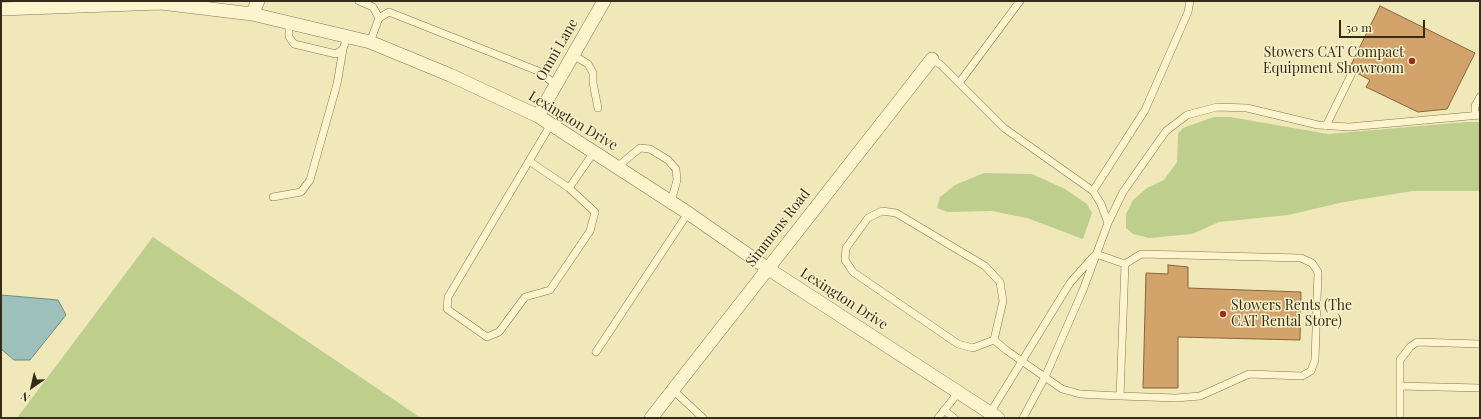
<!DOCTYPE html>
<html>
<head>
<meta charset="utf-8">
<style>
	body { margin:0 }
	#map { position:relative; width:1481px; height:419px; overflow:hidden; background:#f0e8b9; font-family:"Playfair Display",serif }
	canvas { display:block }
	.frame { position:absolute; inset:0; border:2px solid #352b19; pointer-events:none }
	.north { position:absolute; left:12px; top:367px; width:40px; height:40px; -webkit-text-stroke:3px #f7f0c9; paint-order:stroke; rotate:214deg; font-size:11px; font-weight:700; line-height:16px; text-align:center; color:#352b19 }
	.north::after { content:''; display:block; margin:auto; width:14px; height:18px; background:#352b19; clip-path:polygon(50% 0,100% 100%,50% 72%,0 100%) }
	.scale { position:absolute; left:1339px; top:20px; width:86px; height:18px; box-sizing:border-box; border:2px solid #352b19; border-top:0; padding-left:5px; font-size:12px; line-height:14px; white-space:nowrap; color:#352b19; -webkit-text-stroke:3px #f7f0c9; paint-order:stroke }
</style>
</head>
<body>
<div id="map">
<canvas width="1481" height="419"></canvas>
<div class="frame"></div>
<div class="north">N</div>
<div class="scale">50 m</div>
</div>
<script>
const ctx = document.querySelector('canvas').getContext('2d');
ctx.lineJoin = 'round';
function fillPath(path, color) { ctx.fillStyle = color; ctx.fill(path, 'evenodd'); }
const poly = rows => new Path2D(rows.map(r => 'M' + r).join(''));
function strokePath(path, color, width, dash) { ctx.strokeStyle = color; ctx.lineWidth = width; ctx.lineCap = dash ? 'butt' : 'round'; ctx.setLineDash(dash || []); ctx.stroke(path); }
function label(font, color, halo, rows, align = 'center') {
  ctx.font = font + ' "Playfair Display",serif'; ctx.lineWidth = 3; ctx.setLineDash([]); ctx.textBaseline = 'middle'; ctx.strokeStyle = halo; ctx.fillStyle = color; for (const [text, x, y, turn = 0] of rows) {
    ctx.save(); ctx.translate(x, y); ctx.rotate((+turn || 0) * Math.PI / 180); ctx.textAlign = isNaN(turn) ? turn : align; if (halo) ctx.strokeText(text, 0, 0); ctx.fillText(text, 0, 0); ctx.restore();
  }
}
fillPath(poly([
	[1214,117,1230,117,1328,134,1466,122,1480,122,1480,191,1413,191,1344,202,1288,215,1219,222,1192,234,1149,238,1133,234,1126,228,1126,214,1133,200,1147,188,1164,180,1177,162,1178,134,1183,128],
	[984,173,1032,174,1065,189,1087,204,1092,213,1083,239,1027,218,992,211,947,212,937,208,940,197,955,185],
	[153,237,421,418,17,418]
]), '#bece8d');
const water = poly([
	[1,295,58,300,66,315,30,360,14,360,1,349,1,295]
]);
fillPath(water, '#9ec0bb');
strokePath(water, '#668e89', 1);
const building = poly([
	[1380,6,1475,53,1447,109,1418,112,1366,87,1370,80,1357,73,1355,69,1349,69,1380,6],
	[1168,265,1188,267,1188,288,1301,292,1300,340,1178,337,1178,388,1143,388,1146,273,1168,274,1168,265]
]);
fillPath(building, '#d2a46c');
strokePath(building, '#886337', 1);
const service = poly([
	[359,1,373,7,379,18,370,42],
	[379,18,389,12,538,71,556,85],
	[289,23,289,37,294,44,336,54,343,49,347,37],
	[573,55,588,64,593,73,593,83,598,108],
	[932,59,941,65,1004,128,1093,191,1101,204,1108,223],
	[959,83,1020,1],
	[1475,115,1475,106,1480,97],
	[551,124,529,161,569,188,594,152],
	[1326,126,1352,73],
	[529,161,448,297,447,309,487,337,499,332,525,297,550,290,590,231,595,212,569,188],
	[617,167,640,148,650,149,668,160,676,169,677,180,671,202],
	[1093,191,1145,110,1188,12,1190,1],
	[273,197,301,192,310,180,337,84,343,49],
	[1096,254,1125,264],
	[994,340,973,348,958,344,853,272,845,260,846,248,868,218,882,211,896,213,985,266,1000,282,1003,301,994,340,1006,350,1062,389,1080,394,1120,396,1176,398,1200,396,1249,374,1302,376,1311,371,1315,360,1318,272,1312,263,1301,258,1141,254,1125,264],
	[596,352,688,213],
	[1400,386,1480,388],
	[673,390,703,418],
	[1120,396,1125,264],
	[944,410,954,418],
	[990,413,1070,283,1093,257],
	[938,418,958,393],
	[1023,418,1045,377,1083,290,1108,223,1123,192,1166,131,1187,115,1217,107,1247,108,1318,125,1349,127,1480,115],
	[1400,418,1400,360,1410,347,1417,342,1480,344]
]);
const minor = poly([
	[1,9,161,3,252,14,370,42,450,75,538,116,688,213,767,268,998,418],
	[252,14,258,1],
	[538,116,604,1],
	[651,418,932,59]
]);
strokePath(service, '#887653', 8);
strokePath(minor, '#887653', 14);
strokePath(service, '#fbf4cd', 7);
strokePath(minor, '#fbf4cd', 13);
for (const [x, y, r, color] of [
	[1412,61,4,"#9b2f1f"],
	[1223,314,4,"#9b2f1f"]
]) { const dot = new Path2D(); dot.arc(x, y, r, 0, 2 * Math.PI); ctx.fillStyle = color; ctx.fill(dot); strokePath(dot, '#f7f0c9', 1.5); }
label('14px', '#352b19', '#f7f0c9', [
	["Omni Lane",557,50,-60],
	["Lexington Drive",573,121,31],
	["Simmons Road",778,228,-52],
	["Lexington Drive",844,299,33]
]);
label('14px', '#352b19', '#f7f0c9', [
	["Stowers CAT Compact",1404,53],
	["Equipment Showroom",1404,69],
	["Stowers Rents (The",1231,306,"left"],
	["CAT Rental Store)",1231,322,"left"]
], 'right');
</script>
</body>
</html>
